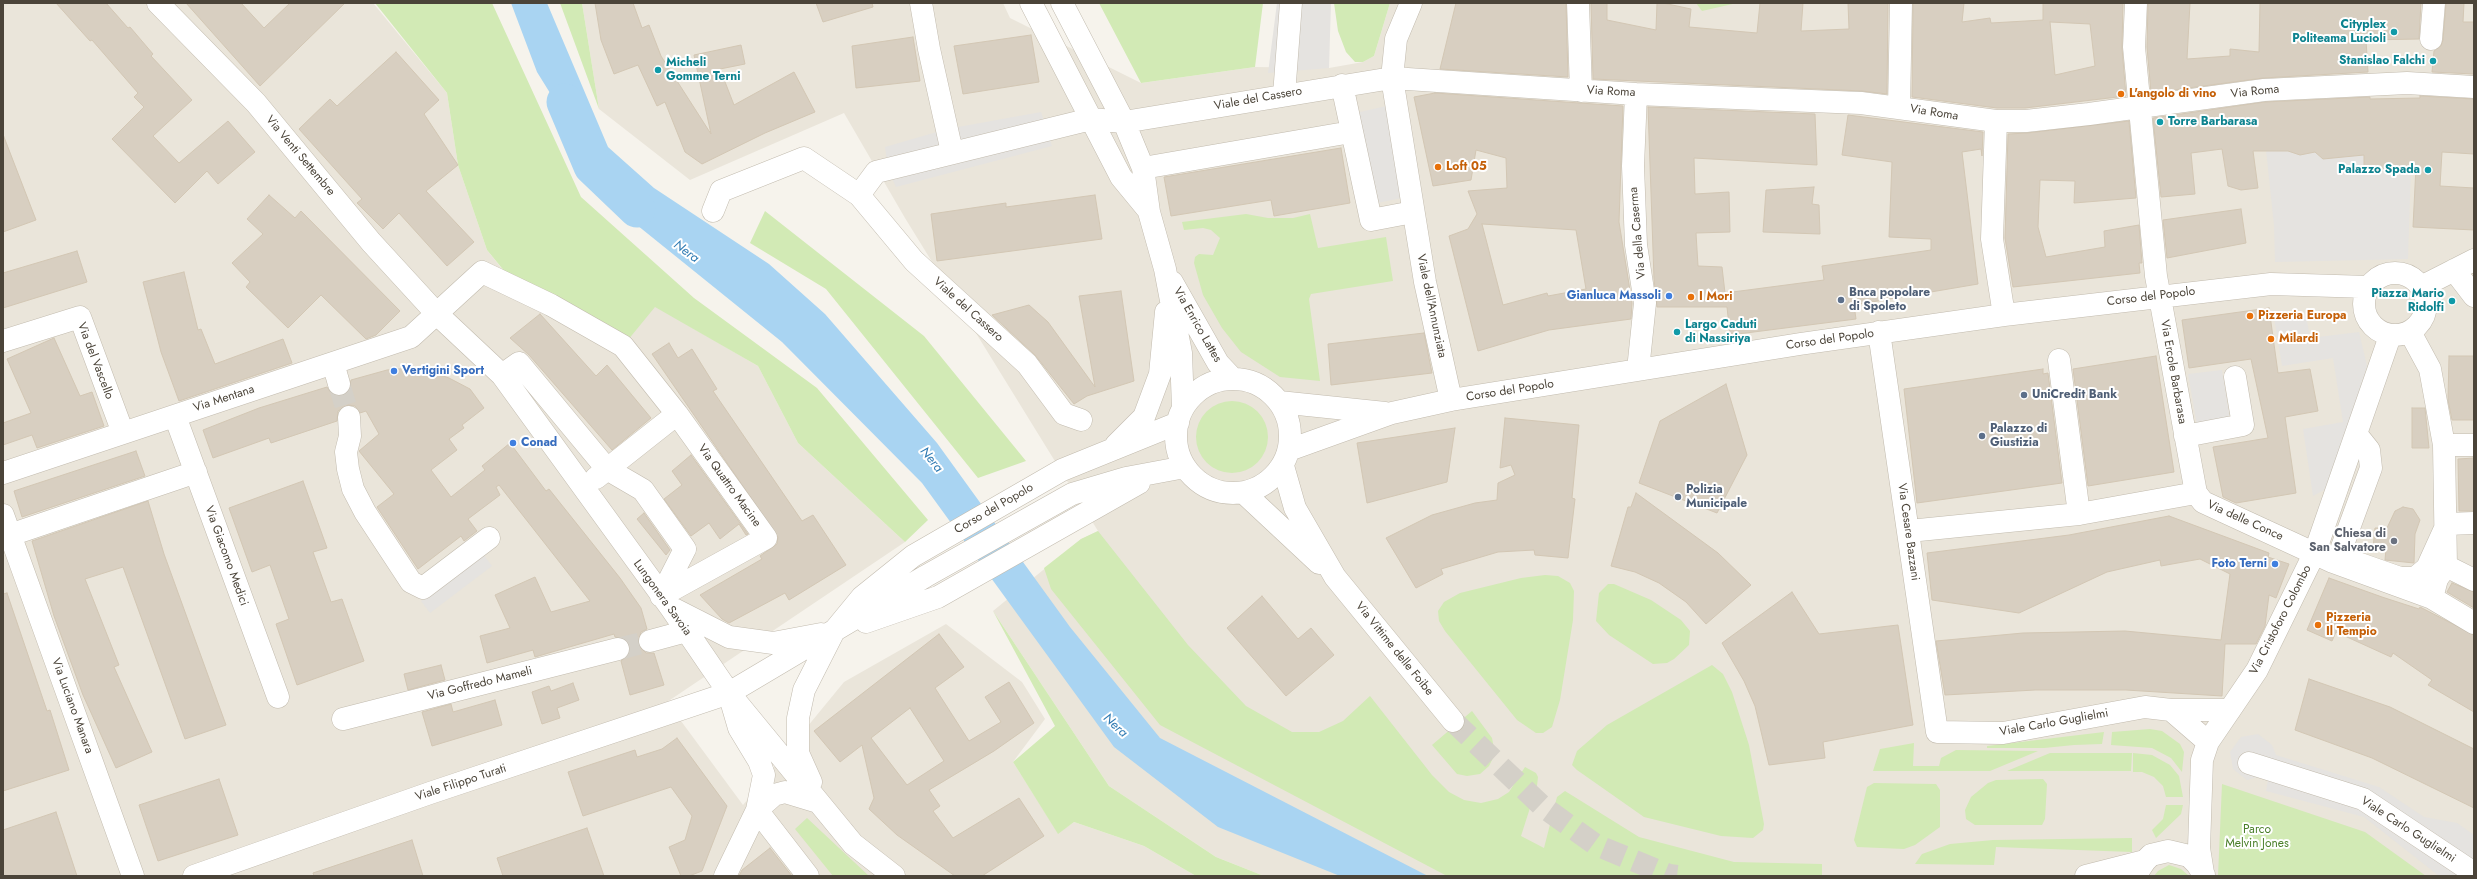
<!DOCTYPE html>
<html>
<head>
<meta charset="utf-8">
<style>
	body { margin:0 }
	#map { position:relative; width:2477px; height:879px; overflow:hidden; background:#f6f3ec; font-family:Jost,sans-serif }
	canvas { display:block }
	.frame { position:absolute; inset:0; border:4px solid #4b4439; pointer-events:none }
</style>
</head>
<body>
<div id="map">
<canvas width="2477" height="879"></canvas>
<div class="frame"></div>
</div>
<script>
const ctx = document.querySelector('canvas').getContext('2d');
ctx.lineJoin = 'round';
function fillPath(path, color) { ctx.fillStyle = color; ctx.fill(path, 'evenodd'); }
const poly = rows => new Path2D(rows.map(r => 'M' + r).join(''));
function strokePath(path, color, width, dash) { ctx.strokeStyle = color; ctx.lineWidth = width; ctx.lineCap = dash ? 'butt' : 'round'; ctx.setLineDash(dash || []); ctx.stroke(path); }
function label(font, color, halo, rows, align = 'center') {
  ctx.font = font + ' Jost,sans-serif'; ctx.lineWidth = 4; ctx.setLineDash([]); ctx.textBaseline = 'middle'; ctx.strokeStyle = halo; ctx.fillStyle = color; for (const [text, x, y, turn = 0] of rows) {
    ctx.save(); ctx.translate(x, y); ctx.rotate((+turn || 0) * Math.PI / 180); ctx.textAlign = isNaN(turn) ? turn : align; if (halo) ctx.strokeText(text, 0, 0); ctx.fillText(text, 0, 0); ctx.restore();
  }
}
fillPath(poly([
	[3,3,373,3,447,93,458,165,487,250,518,289,655,306,758,366,798,443,905,542,667,702,743,805,844,682,946,624,1022,682,1045,719,1013,762,1058,833,1074,822,1144,846,1196,876,3,876],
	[582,3,1003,3,1010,18,1141,83,1255,67,1329,68,1363,62,1374,56,1390,3,2474,3,2474,876,1264,876,1216,857,1109,786,993,611,1081,539,1098,531,905,218,844,113,690,180,599,109]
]), '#eae5da');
fillPath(poly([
	[375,3,492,3,581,197,694,298,817,388,928,520,905,542,798,443,758,366,655,307,623,346,519,289,487,250,458,165,447,93],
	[560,3,582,3,599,109],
	[1099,3,1263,3,1255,67,1141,83],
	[1334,3,1390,3,1374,56,1363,62,1355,62,1346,52,1338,31],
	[1696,3,1737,3,1702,11],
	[765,211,924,336,1026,461,978,478,826,289,750,243],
	[1246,214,1268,218,1293,218,1310,214,1318,248,1386,237,1393,281,1311,294,1309,299,1320,381,1280,377,1241,352,1222,328,1203,295,1194,263,1195,257,1199,254,1213,255,1220,238,1211,230,1203,228,1184,230,1182,222],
	'1196 437a36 36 0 1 1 72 0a36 36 0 1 1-72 0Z',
	[1098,531,1188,645,1246,706,1292,732,1319,732,1343,721,1370,696,1432,775,1449,792,1464,800,1481,803,1498,799,1509,792,1525,767,1536,773,1538,777,1537,786,1521,836,1544,848,1557,797,1565,791,1639,837,1734,862,1822,864,1822,876,1447,876,1160,725,1051,589,1044,568,1081,539],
	[1545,575,1558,576,1570,583,1574,591,1573,620,1560,700,1552,727,1543,733,1536,733,1517,720,1445,631,1439,621,1438,611,1444,602,1460,593,1521,578],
	[1608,584,1614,584,1651,600,1681,620,1690,631,1689,645,1674,659,1667,663,1653,664,1609,635,1596,621,1599,593],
	[993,611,1109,786,1216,857,1264,876,1196,876,1144,846,1074,822,1058,834,1013,762,1055,726],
	[1712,665,1723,674,1732,692,1749,745,1764,824,1763,830,1753,838,1721,836,1644,817,1577,770,1572,765,1577,751,1607,725],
	[1472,711,1492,738,1495,754,1489,766,1480,774,1467,776,1457,774,1432,745],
	[2150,729,2162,731,2180,744,2184,752,2182,772,2171,758,2152,748,2111,745,2112,732],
	[2104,732,2102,744,2074,745,2044,748,1987,748,1987,746],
	[1914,743,1913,766,1939,766,1941,758,1956,750,2038,751,1990,771,1873,771,1880,749],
	[2050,753,2132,753,2131,771,2007,771],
	[2133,753,2152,755,2170,765,2179,776,2183,797,2166,797,2163,786,2154,777,2142,772,2133,772],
	[2043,779,2047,784,2045,819,2042,825,1975,825,1966,819,1965,810,1971,797,1988,783,1996,780],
	[1874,783,1936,784,1940,790,1940,827,1915,845,1904,849,1857,847,1854,840,1867,787],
	[2222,784,2365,832,2426,876,2218,876],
	[2166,805,2183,805,2181,814,2156,838,2152,830,2163,819],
	[807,818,869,876,833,876,795,829],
	[2132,838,2132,852,1996,847,1994,865,1915,864,1922,854,1950,844,1993,840],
	[2169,865,2181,869,2189,876,2154,876,2158,871]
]), '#d2eab5');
fillPath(poly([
	[1277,3,1331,3,1329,68,1268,73],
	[1395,104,1411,196,1368,205,1347,115],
	[1041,112,1052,146,896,187,888,169,885,147,947,129],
	[2363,138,2364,166,2372,173,2411,167,2408,259,2275,262,2274,226,2266,150,2288,151,2300,155,2315,152,2323,159,2342,157],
	[2306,315,2310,338,2359,332,2367,366,2348,431,2326,489,2313,496,2303,429,2343,422,2333,358,2282,366,2274,318],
	[2222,370,2230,419,2197,425,2188,374],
	[483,554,492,566,430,613,421,601],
	[2258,734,2272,745,2276,755,2379,787,2424,817,2457,823,2474,835,2474,876,2439,876,2364,817,2266,791,2269,774,2247,780,2233,769,2230,752,2241,737]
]), '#e5e3e0');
fillPath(poly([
	[511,3,547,3,608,147,654,188,769,264,825,314,937,443,1070,627,1160,738,1428,876,1340,876,1218,827,1114,747,922,483,782,342,627,217,537,72]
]), '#a9d4f2');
strokePath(poly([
	[565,102,592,166,637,209]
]), '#a9d4f2', 37);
const building = poly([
	[56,3,106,3,128,28,130,27,153,54,151,56,192,100,153,136,179,163,228,121,255,152,218,184,207,171,175,203,112,139,144,107,134,97,138,93,92,40,90,41,56,3],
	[186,3,241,3,264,28,290,3,345,3,260,86,186,3],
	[595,3,633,3,642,28,649,25,661,56,711,134,694,55,741,45,745,64,720,69,734,105,794,72,815,112,765,133,702,164,685,152,665,102,657,106,638,65,614,74,601,40,595,3],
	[816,3,872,3,873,7,823,22,816,3],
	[1456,3,1566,3,1568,77,1440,69,1456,3],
	[1591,3,1607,3,1607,20,1656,30,1657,3,1663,3,1691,9,1689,27,1757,33,1760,3,1803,3,1801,31,1849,29,1848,3,1888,3,1887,94,1862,91,1593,79,1591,3],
	[1913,3,1964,3,1962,22,1990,18,1991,23,2043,20,2043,3,2123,3,2122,48,2126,96,2025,108,1997,108,1912,97,1913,3],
	[2050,22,2090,24,2095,66,2055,75,2050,22],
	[2148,3,2190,3,2187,59,2230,56,2230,49,2259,52,2260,3,2421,3,2419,39,2366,40,2368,72,2263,78,2151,93,2147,47,2148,3],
	[2446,3,2464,3,2463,22,2474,22,2474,74,2432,72,2434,51,2441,46,2443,40,2446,3],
	[1031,35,1039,82,963,94,954,46,1031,35],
	[913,37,920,81,856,88,852,46,913,37],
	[396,52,439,100,424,114,458,165,426,191,474,242,447,266,399,213,383,229,357,203,362,199,299,129,330,99,337,106,396,52],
	[1435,93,1623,106,1619,222,1632,303,1631,319,1549,330,1478,351,1449,236,1468,229,1477,214,1468,191,1507,188,1506,158,1476,150,1471,180,1433,186,1414,97,1435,93],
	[1482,224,1576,230,1586,289,1548,296,1547,293,1503,305,1482,224],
	[2420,96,2474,99,2474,154,2442,152,2440,186,2474,188,2474,230,2413,227,2416,166,2372,173,2364,166,2364,155,2323,159,2315,152,2300,155,2288,151,2253,151,2258,188,2241,190,2228,186,2222,149,2191,153,2195,194,2161,197,2153,118,2265,102,2370,97,2370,99,2420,98,2420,96],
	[1648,107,1815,114,1817,165,1694,158,1695,194,1729,192,1730,232,1696,233,1698,266,1722,267,1725,293,1824,280,1822,266,1931,250,1931,239,1889,237,1892,162,1842,155,1848,115,1983,132,1982,156,1981,149,1962,152,1978,284,1854,305,1856,319,1730,335,1727,307,1657,307,1654,279,1648,107],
	[2129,121,2136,198,2074,203,2075,181,2040,180,2038,227,2046,257,2105,247,2104,231,2139,225,2142,263,2139,263,2140,273,2013,287,2005,238,2008,134,2027,133,2129,121],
	[4,137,36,220,3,232,3,138,4,137],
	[1341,148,1350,203,1274,216,1271,200,1171,216,1164,177,1341,148],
	[1814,187,1812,204,1819,205,1820,234,1763,232,1766,190,1814,187],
	[269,195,295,218,301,211,400,311,376,335,366,339,321,295,288,328,246,287,250,282,232,263,263,234,247,219,269,195],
	[1095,195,1102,239,937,261,931,214,1006,203,1006,207,1095,195],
	[2241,209,2246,243,2167,258,2163,220,2241,209],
	[77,251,87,282,3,308,3,273,77,251],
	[184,272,198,330,201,329,215,364,283,339,292,363,179,401,161,352,143,282,184,272],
	[1121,291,1134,381,1087,396,1074,404,1035,355,992,315,1029,305,1048,322,1095,387,1079,296,1121,291],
	[2269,308,2278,373,2310,369,2318,411,2285,417,2296,493,2236,503,2223,497,2213,447,2268,438,2251,359,2189,368,2182,320,2269,308],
	[540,314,596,376,607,365,651,418,612,450,529,355,510,338,540,314],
	[1424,333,1432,373,1331,385,1328,344,1424,333],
	[54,338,80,396,92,392,104,426,37,448,32,435,3,445,3,423,31,413,7,359,54,338],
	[669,343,678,358,692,349,717,389,713,391,802,521,813,515,846,565,789,600,785,593,729,623,722,619,700,595,762,559,760,556,777,544,778,537,652,354,669,343],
	[2156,356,2174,472,2088,486,2073,369,2156,356],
	[2449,356,2474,356,2474,420,2452,420,2448,400,2449,356],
	[411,368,432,372,449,378,470,389,484,408,462,425,464,428,449,439,457,450,431,470,451,497,485,470,482,466,510,443,546,491,549,489,620,578,641,608,647,629,641,632,638,645,646,653,654,653,664,685,630,695,621,661,630,653,630,646,627,640,615,637,614,634,535,657,533,650,487,663,480,636,510,628,495,595,535,577,551,612,590,601,499,485,496,487,500,495,468,519,477,531,464,541,461,536,418,569,377,507,394,494,359,451,379,434,366,411,360,413,355,406,348,405,338,411,337,421,271,443,269,438,213,458,203,430,259,408,327,387,331,393,342,396,348,392,351,380,387,370,411,368],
	[2043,369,2043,374,2048,373,2062,483,1917,503,1904,389,2043,369],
	[1726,384,1747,455,1717,513,1639,483,1660,421,1726,384],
	[2412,408,2425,408,2429,448,2412,448,2412,408],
	[1505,418,1579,425,1572,498,1575,499,1568,558,1535,555,1534,550,1498,552,1441,569,1443,574,1416,588,1386,538,1432,515,1475,503,1497,500,1498,483,1515,475,1511,465,1500,468,1505,418],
	[1455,428,1447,482,1367,503,1357,443,1455,428],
	[136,451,145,476,22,517,14,491,136,451],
	[691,455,748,534,746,535,739,524,720,539,709,523,691,536,664,499,682,485,672,471,691,455],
	[2474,458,2474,511,2459,511,2458,459,2474,458],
	[303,481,327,548,313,552,331,602,342,599,364,661,297,685,276,624,289,619,270,565,252,572,229,508,303,481],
	[1636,493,1718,553,1751,585,1706,624,1686,602,1659,583,1635,572,1611,566,1628,507,1631,507,1636,493],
	[148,501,164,554,226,725,185,739,123,567,85,579,119,665,114,667,152,752,116,768,83,695,54,616,32,541,148,501],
	[2403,507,2413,509,2420,520,2415,534,2414,563,2385,560,2386,549,2373,548,2375,528,2387,528,2395,511,2403,507],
	[644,513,670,550,666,555,637,519,644,513],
	[2169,516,2269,553,2268,557,2289,564,2276,598,2269,595,2265,626,2256,644,2225,644,2222,696,2126,690,2035,690,1945,695,1936,641,2023,633,2125,631,2221,640,2230,574,2200,559,2161,566,2160,560,2107,572,2019,613,1932,600,1927,553,2069,535,2169,516],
	[2329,578,2382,597,2419,609,2420,607,2474,635,2474,712,2428,685,2432,680,2393,653,2391,657,2336,632,2332,641,2307,630,2329,578],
	[2452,583,2474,592,2474,608,2447,592,2452,583],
	[1792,592,1819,634,1898,625,1913,725,1823,742,1825,758,1769,765,1755,706,1744,681,1722,643,1792,592],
	[7,593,47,711,50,710,69,770,3,791,3,594,7,593],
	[1262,596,1298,639,1311,628,1334,655,1286,696,1227,628,1262,596],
	[939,634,964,667,935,688,969,741,1001,722,985,697,1009,682,1034,723,994,751,929,790,940,806,933,811,953,838,1019,798,1044,836,982,876,955,876,897,835,869,809,874,798,862,745,840,762,814,731,939,634],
	[910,708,944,761,907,785,871,738,910,708],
	[441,665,445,680,408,690,404,674,441,665],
	[2309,679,2390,707,2474,749,2474,808,2372,758,2295,730,2309,679],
	[573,683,579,700,557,708,560,718,542,724,532,692,549,686,551,691,573,683],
	[495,700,502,725,432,746,422,712,451,704,453,712,495,700],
	[677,738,727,806,702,871,689,876,681,876,669,847,685,840,692,816,671,787,583,816,568,772,635,750,637,757,662,749,677,738],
	[219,779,238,835,158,861,139,805,219,779],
	[56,812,77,876,3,876,3,830,56,812],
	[587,828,604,876,503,876,497,858,587,828],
	[412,840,423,876,314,876,313,873,412,840],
	[770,848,792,876,739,876,742,870,770,848]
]);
fillPath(building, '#d8cfc1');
strokePath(building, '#d3c7b4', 1);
strokePath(poly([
	[339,384,349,417],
	[618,649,650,641],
	[1453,721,1542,806,1596,845,1669,875,1677,876]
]), '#d4d0c8', 22, [22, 11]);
const minor = poly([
	[158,3,256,103,371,242,437,314,502,375,671,608,729,693,853,844,894,876],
	[921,3,929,49,952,152],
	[1031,3,1121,177,1149,211],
	[1062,3,1124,122,1143,168,1149,212,1165,269,1181,353,1183,408],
	[1411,3,1396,39,1392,78,1425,282,1451,400],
	[1578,3,1581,91],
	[2136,3,2134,47,2156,276,2196,493,2203,502,2333,562,2432,598,2474,623],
	[2431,39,2434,3],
	[1342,85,1371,220,1413,212],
	[1636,94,1633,166,1636,245,1645,303,1638,370],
	[1284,95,1291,3],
	[1899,107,1901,3],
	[1996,121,1992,239,2004,315],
	[1143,168,1351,132],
	[713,211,721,191,804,158,859,195],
	[2454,270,2474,296],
	'2364 304a31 31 0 1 1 62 0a31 31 0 1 1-62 0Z',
	[1172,282,1218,363,1233,379],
	[2421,287,2474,260],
	[1879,332,1937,732,2003,733,2145,707,2171,710,2208,742],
	[2410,332,2430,369,2444,445,2446,566,2437,579,2432,598],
	[3,341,80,317,123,433],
	[2059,360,2079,514],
	[333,363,339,384],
	[502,375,519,363,607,469,643,490,685,549,661,596],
	'1176 436a57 57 0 1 1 114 0a57 57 0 1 1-114 0Z',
	[1279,402,1385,413],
	[175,416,278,697],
	[349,417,350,436,346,452,348,469,353,489,365,512,411,582,423,588,489,538],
	[1081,420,1064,414,1027,364,914,261,859,195,876,172,1091,119,1124,122,1392,78,1636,94,1861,103,1996,121,2026,121,2089,114,2264,90,2407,83,2474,87],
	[2357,435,2369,450,2371,468,2342,547,2346,559,2400,578,2415,578,2427,568,2447,524,2474,523],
	[2185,436,2243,425,2235,377],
	[1116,445,1144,417,1160,374,1166,312],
	[2444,445,2474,445],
	[1289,450,1392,413,1451,400,1800,344,2004,315,2271,284,2368,287],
	[1283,466,1295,508,1335,577,1453,721],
	[3,473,411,337,482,272,551,305,623,346,677,414,766,538,661,596],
	[596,478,677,414],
	[1244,493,1319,563],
	[3,515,133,876],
	[1909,531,2079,514,2196,493],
	[10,535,196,472],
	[2446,566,2474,580],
	[672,608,729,637,773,643,821,634],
	[866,622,938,597,1139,483],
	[650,641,687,631],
	[2171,710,2230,710],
	[343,719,618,649],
	[2249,763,2363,799,2474,873],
	[811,782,798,753,798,718,804,690,834,631,862,597,913,556,1062,470,1178,423],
	[757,810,808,876],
	[757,810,774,795,785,792,818,802],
	[2203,873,2199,848,2202,760,2208,742,2257,670,2315,552,2390,336],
	[194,876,430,793,729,693,926,576,1072,494,1126,478,1185,467],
	[725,876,757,810,764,775,759,761,739,728,732,704],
	[2086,876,2145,861],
	[2135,876,2145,861,2151,855,2168,851,2189,856,2197,864,2204,875]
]);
strokePath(minor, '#c2bbae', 23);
strokePath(minor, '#fff', 22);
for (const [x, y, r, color] of [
	[2394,32,4,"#0f9aa8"],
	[2433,61,4,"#0f9aa8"],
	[658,70,4,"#0f9aa8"],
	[2121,94,4,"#e8710a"],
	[2160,122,4,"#0f9aa8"],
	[1438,167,4,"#e8710a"],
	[2428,170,4,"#0f9aa8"],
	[1669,296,4,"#3f7fe0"],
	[1691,297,4,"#e8710a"],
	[1841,300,4,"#5c6f8a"],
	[2452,301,4,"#0f9aa8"],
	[2250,316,4,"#e8710a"],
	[1677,332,4,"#0f9aa8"],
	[2271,339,4,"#e8710a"],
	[394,371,4,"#3f7fe0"],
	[2024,395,4,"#5c6f8a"],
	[1982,436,4,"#5c6f8a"],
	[513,443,4,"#3f7fe0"],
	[1678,497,4,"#5c6f8a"],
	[2394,541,4,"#6b7280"],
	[2275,564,4,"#3f7fe0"],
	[2318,625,4,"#e8710a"]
]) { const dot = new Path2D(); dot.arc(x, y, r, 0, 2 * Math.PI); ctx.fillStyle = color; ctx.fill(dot); strokePath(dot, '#fff', 1.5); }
label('bold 12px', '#0d838f', '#fff', [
	["Cityplex",2386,25],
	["Politeama Lucioli",2386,39],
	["Stanislao Falchi",2425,61],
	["Micheli",666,63,"left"],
	["Gomme Terni",666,77,"left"],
	["Torre Barbarasa",2168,122,"left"],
	["Palazzo Spada",2420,170],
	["Piazza Mario",2444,294],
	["Ridolfi",2444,308],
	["Largo Caduti",1685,325,"left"],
	["di Nassiriya",1685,339,"left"]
], 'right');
label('12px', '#4b4439', '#fff', [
	["Via Roma",1611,92,3],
	["Via Roma",2255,92,-6],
	["Viale del Cassero",1258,99,-10],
	["Via Roma",1934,113,9],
	["Via Venti Settembre",300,156,50],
	["Via della Caserma",1638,233,-95],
	["Corso del Popolo",2151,297,-7],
	["Viale dell'Annunziata",1431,306,78],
	["Viale del Cassero",968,310,42],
	["Via Enrico Lattes",1197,325,60],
	["Corso del Popolo",1830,340,-8],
	["Via del Vascello",95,361,69],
	["Via Ercole Barbarasa",2173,372,80],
	["Corso del Popolo",1510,391,-9],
	["Via Mentana",224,399,-18],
	["Via Quattro Macine",729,486,54],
	["Corso del Popolo",994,509,-30],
	["Via delle Conce",2245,521,24],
	["Via Cesare Bazzani",1908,532,82],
	["Via Giacomo Medici",226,556,70],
	["Lungonera Savoia",662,598,54],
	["Via Cristoforo Colombo",2281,620,-63],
	["Via Vittime delle Foibe",1394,649,51],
	["Via Goffredo Mameli",480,684,-14],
	["Via Luciano Manara",72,706,70],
	["Viale Carlo Guglielmi",2054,723,-10],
	["Viale Filippo Turati",461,783,-18],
	["Viale Carlo Guglielmi",2408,830,33]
]);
label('bold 12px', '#c56008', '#fff', [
	["L'angolo di vino",2129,94],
	["Loft 05",1446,167],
	["I Mori",1699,297],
	["Pizzeria Europa",2258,316],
	["Milardi",2279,339],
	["Pizzeria",2326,618],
	["Il Tempio",2326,632]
], 'left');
label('bold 12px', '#4e5e75', '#fff', [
	["Bnca popolare",1849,293],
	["di Spoleto",1849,307],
	["UniCredit Bank",2032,395],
	["Palazzo di",1990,429],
	["Giustizia",1990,443],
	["Polizia",1686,490],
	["Municipale",1686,504]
], 'left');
label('bold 12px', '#366cbe', '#fff', [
	["Gianluca Massoli",1661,296],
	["Vertigini Sport",402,371,"left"],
	["Conad",521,443,"left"],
	["Foto Terni",2267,564]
], 'right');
label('bold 12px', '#5b616d', '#fff', [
	["Chiesa di",2386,534],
	["San Salvatore",2386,548]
], 'right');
label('12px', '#4a7f2a', '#fff', [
	["Parco",2257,830],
	["Melvin Jones",2257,844]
]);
label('italic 13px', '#2e7ab2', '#fff', [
	["Nera",686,252,37],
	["Nera",931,460,51],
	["Nera",1115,726,43]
]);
</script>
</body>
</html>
